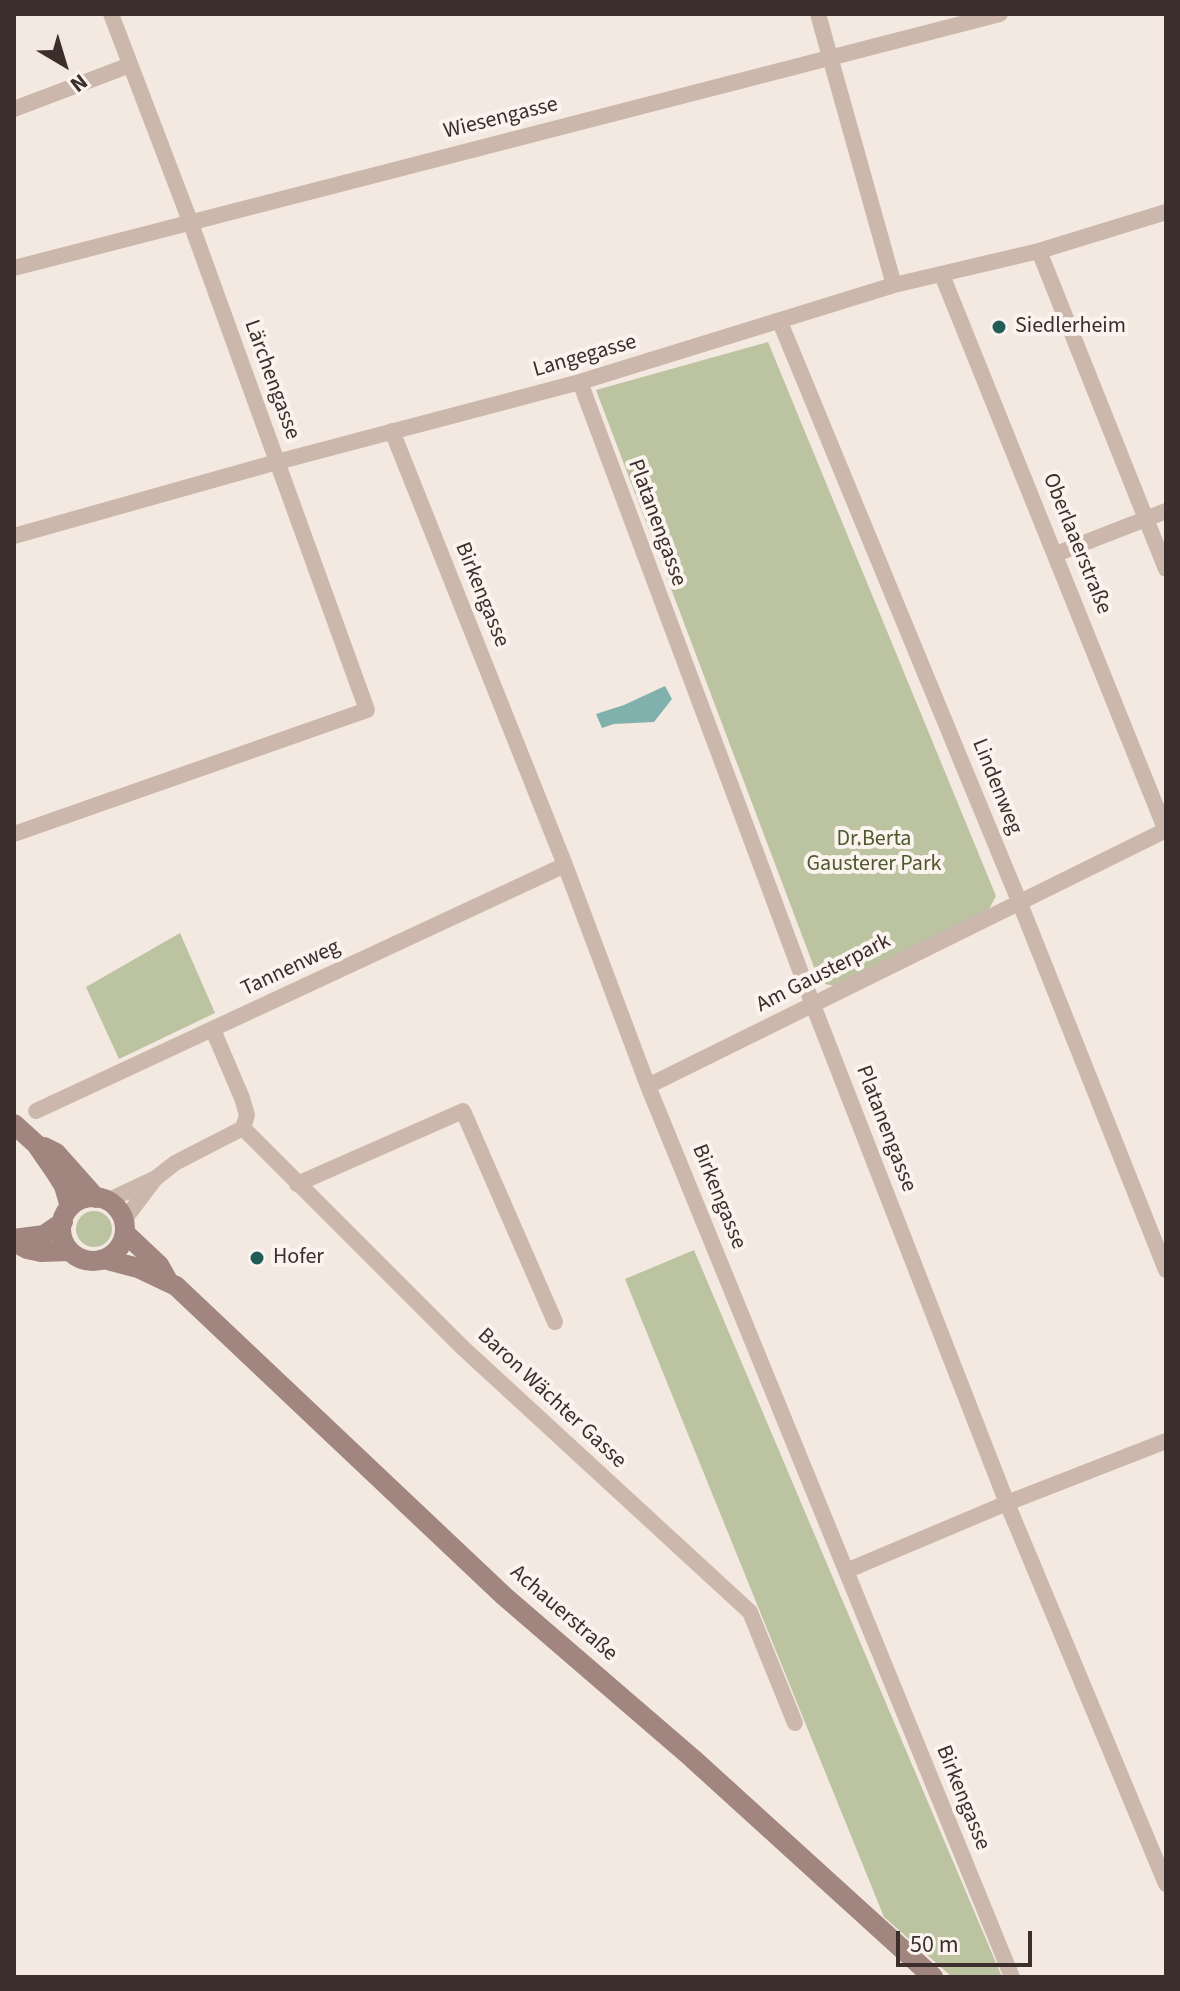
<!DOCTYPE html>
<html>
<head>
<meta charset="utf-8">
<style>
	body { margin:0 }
	#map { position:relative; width:1180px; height:1991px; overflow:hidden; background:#f4e9e1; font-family:"Source Sans 3",sans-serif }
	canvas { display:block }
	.frame { position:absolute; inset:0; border:16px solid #3b2e2b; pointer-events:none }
	.north { position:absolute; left:24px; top:24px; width:80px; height:80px; -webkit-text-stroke:6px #fbf3ee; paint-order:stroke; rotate:142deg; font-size:22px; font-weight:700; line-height:32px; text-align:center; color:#3b2e2b }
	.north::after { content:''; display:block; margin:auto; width:28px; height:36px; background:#3b2e2b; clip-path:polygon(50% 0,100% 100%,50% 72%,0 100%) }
	.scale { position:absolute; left:896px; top:1931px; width:136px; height:36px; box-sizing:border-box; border:4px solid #3b2e2b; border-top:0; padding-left:10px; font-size:24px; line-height:28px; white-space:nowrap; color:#3b2e2b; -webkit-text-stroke:6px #fbf3ee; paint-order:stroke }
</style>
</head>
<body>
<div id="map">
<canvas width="1180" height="1991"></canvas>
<div class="frame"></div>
<div class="north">N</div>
<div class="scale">50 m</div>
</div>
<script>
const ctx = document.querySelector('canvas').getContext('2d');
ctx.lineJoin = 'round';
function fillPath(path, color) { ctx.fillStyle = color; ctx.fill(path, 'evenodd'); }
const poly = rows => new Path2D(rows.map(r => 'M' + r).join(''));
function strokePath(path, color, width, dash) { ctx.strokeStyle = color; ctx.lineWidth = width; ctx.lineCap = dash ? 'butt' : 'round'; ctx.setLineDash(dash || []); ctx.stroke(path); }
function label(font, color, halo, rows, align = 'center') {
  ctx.font = font + ' "Source Sans 3",sans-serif'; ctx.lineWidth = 8; ctx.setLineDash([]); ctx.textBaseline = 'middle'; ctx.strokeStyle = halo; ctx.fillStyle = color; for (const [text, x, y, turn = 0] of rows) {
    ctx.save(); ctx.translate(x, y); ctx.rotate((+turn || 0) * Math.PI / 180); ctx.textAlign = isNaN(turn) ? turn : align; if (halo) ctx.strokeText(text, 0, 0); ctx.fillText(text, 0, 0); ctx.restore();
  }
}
fillPath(poly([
	[768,342,996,896,988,911,835,986,820,983,596,390],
	[180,933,215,1013,119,1059,86,987],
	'76 1229a18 18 0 1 1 36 0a18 18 0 1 1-36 0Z',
	[694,1250,1002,1977,952,1977,884,1917,625,1279]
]), '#bcc3a1');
fillPath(poly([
	[665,686,672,699,654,722,614,724,602,728,596,714,624,705]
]), '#80b1ad');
strokePath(poly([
	[818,14,894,285],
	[14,109,130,65],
	[1039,251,1166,569],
	[14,268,1000,14],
	[942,275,1166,831],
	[780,322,1019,901,1166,1270],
	[580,382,813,1005,1007,1503,1166,1884],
	[392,431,565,865,648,1086,1012,1977],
	[14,536,277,462,580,382,894,285,1039,251,1166,212],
	[1056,554,1166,511],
	[14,834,367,710,190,221,111,14],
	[648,1086,1166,830],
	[36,1111,565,865],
	[243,1128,462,1347,750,1612,795,1723],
	[297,1184,463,1111,555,1322],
	[107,1201,156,1178,175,1163,243,1128,247,1115,242,1098,213,1030],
	[124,1220,155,1179],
	[846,1571,1007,1503,1166,1441]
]), '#ccb7ad', 16);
strokePath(poly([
	[14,1124,36,1144,56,1173,64,1186,70,1207],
	[44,1147,56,1153,96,1198],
	'61 1229a32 32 0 1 1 64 0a32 32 0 1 1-64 0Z',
	[125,1233,159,1265,168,1281],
	[14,1239,44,1235,63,1222],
	[14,1242,27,1249,41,1252,70,1251],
	[104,1259,138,1268,176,1286,504,1596,692,1758,933,1977]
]), '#a0867e', 20);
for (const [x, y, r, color] of [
	[999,327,8,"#205d59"],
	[257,1258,8,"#205d59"]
]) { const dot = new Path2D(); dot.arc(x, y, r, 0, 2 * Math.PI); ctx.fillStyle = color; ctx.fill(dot); strokePath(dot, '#fbf3ee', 3); }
label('22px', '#3b2e2b', '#fbf3ee', [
	["Wiesengasse",501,119,-14],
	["Langegasse",585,357,-16],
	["Lärchengasse",271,380,70],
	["Platanengasse",656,523,70],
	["Oberlaaerstraße",1076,544,68],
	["Birkengasse",481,595,68],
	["Lindenweg",996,787,68],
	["Tannenweg",291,969,-25],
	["Am Gausterpark",824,974,-27],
	["Platanengasse",885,1129,69],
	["Birkengasse",718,1197,68],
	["Baron Wächter Gasse",551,1399,43],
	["Achauerstraße",563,1614,41],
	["Birkengasse",962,1798,68]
]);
label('22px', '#3b2e2b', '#fbf3ee', [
	["Siedlerheim",1015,327],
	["Hofer",273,1258]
], 'left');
label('22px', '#4f592f', '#fbf3ee', [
	["Dr.Berta",874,840],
	["Gausterer Park",874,865]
]);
</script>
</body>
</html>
